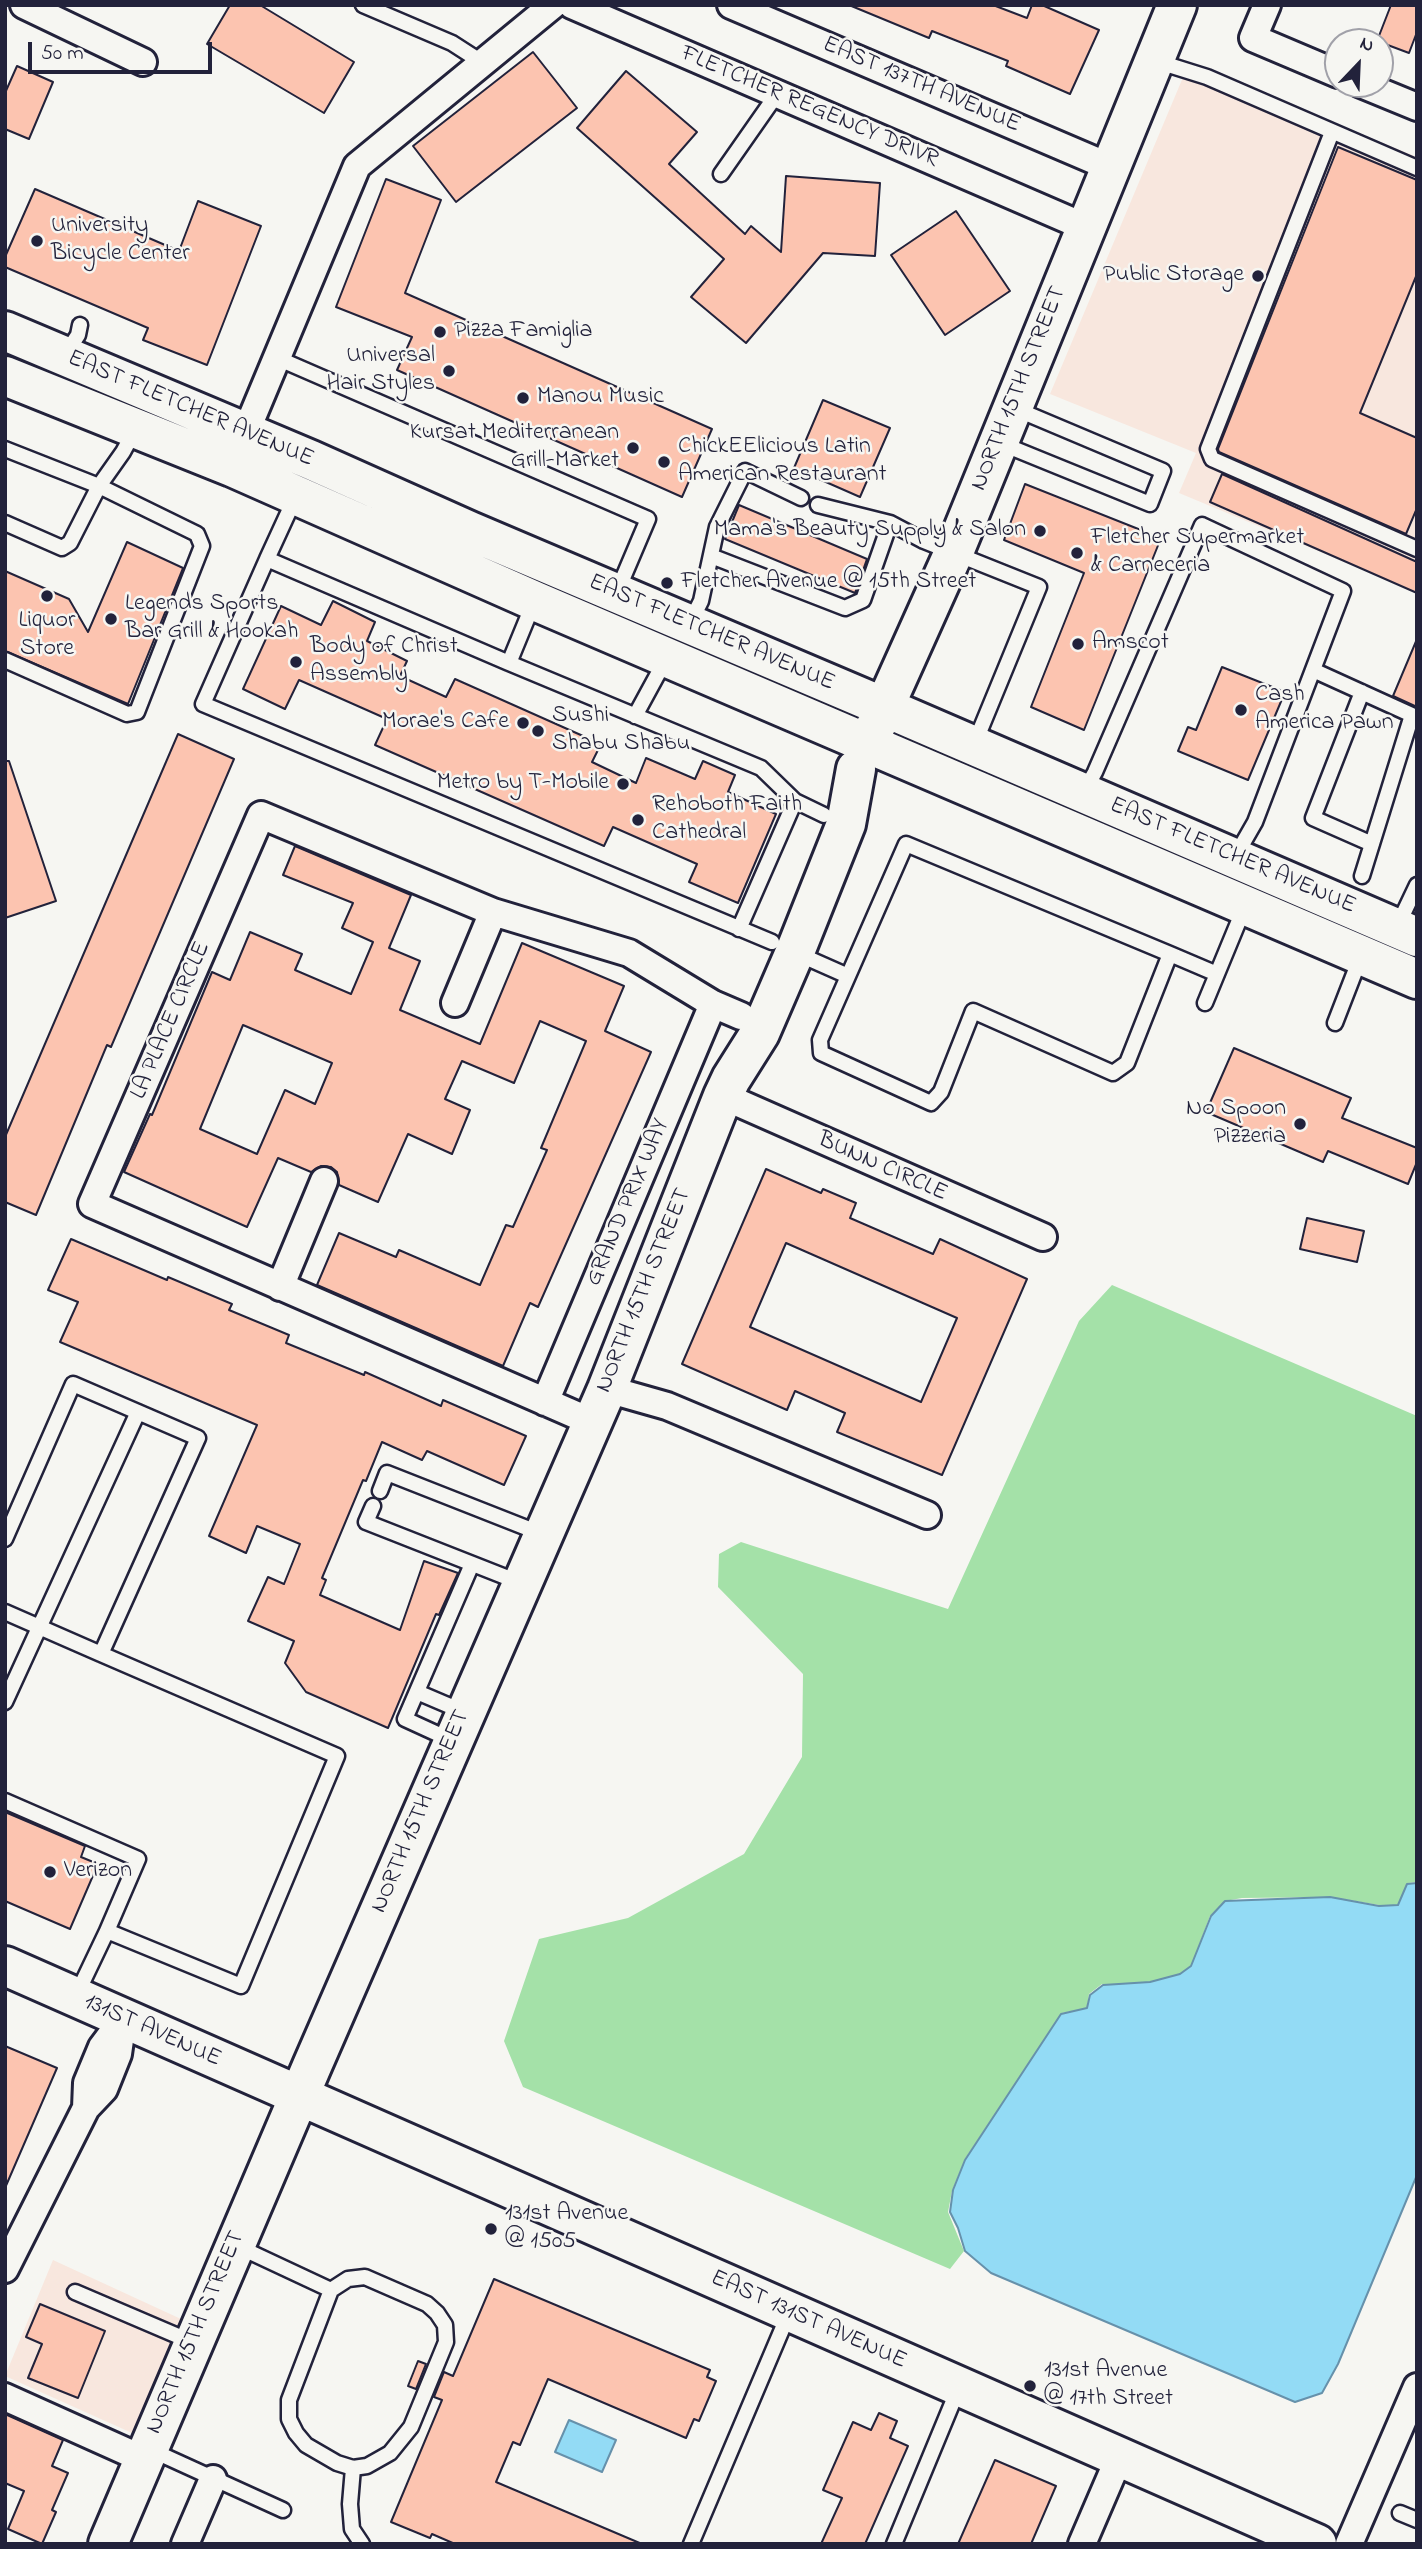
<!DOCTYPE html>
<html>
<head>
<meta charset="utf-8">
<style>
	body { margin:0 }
	#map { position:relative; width:1422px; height:2549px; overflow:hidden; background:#f6f6f2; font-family:"Indie Flower",sans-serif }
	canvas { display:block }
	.frame { position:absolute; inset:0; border:7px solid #22223b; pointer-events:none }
	.north { position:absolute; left:1324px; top:28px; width:70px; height:70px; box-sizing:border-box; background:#f6f6f2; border:2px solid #a1a1a9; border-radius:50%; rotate:23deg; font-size:19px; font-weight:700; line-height:28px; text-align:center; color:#22223b }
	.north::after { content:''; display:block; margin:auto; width:24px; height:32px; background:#22223b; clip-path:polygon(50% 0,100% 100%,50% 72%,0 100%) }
	.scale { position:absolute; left:28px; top:42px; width:184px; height:32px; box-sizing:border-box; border:4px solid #22223b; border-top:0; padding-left:9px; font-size:21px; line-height:24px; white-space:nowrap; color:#22223b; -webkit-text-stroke:5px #f6f6f2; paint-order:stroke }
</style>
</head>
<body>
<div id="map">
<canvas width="1422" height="2549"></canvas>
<div class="frame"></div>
<div class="north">N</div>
<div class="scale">50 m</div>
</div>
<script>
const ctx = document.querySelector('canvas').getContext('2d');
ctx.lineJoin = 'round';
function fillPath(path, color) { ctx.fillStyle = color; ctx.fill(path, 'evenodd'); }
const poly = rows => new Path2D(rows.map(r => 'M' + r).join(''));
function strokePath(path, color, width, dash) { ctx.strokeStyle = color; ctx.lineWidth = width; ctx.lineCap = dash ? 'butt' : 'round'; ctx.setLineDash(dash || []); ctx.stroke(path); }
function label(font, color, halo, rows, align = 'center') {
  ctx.font = font + ' "Indie Flower",sans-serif'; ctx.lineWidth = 5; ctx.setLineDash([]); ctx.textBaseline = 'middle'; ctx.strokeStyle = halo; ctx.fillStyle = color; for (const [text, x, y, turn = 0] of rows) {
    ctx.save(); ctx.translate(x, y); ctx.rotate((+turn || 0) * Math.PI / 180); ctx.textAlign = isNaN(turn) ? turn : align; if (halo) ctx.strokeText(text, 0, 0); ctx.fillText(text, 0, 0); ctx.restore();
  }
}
fillPath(poly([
	[1189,63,1417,157,1417,592,1179,493,1196,453,1050,394],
	[53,2260,181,2319,132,2433,5,2376]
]), '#f8e7de');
fillPath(poly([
	[1112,1285,1417,1416,1417,1882,1408,1883,1398,1906,1379,1905,1331,1897,1242,1898,1225,1901,1210,1916,1191,1966,1180,1974,1147,1984,1102,1984,1089,1994,1087,2008,1062,2013,965,2159,952,2191,948,2212,964,2251,950,2269,523,2087,504,2041,539,1939,628,1918,744,1854,802,1757,803,1674,718,1587,719,1554,741,1542,948,1609,1079,1321]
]), '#a4e1a8');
const water = poly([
	[1417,1883,1417,2175,1338,2364,1322,2393,1295,2402,991,2273,965,2251,958,2228,950,2212,953,2190,965,2160,1061,2014,1087,2008,1090,1995,1103,1985,1150,1982,1180,1974,1191,1966,1211,1916,1225,1901,1330,1897,1379,1906,1398,1905,1407,1884,1417,1883],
	[569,2420,616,2440,602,2472,555,2452,569,2420]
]);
fillPath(water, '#93dbf5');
strokePath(water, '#6691ab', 2);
const building = poly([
	[230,5,260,5,354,62,324,113,207,44,230,5],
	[849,5,993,5,1027,18,1032,5,1042,5,1099,30,1070,94,1006,66,1008,61,932,31,929,38,849,5],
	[1391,5,1417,5,1417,32,1409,53,1377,41,1391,5],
	[533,52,577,108,456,202,413,146,533,52],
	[17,66,53,82,29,139,5,129,5,93,17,66],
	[626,71,697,132,669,164,745,234,751,226,781,252,786,176,880,183,875,256,823,253,746,343,691,297,724,259,577,128,626,71],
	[1338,147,1417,180,1417,274,1360,413,1417,438,1417,508,1406,534,1219,452,1218,449,1338,147],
	[386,179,441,200,405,293,712,429,682,497,397,370,412,337,336,307,386,179],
	[35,189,179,251,198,201,261,226,207,365,143,340,148,328,5,267,5,257,35,189],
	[956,211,1010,291,945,335,891,255,956,211],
	[823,400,890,428,860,497,794,468,823,400],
	[1222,474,1417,562,1417,593,1210,502,1222,474],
	[1025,484,1161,538,1084,730,1031,707,1084,573,1004,540,1025,484],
	[739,505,867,559,855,593,725,539,739,505],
	[127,542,183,568,128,704,5,651,5,571,69,599,88,632,127,542],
	[333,601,375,622,367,641,407,661,400,676,446,697,455,679,601,744,592,762,636,783,646,758,695,779,703,761,735,775,728,792,776,814,738,903,689,882,697,864,613,827,604,846,375,745,387,719,299,680,285,709,243,689,281,606,321,625,333,601],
	[1417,639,1417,707,1393,696,1417,639],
	[1222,667,1285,692,1248,780,1178,751,1188,727,1196,730,1222,667],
	[178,734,234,759,111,1047,107,1045,36,1215,5,1202,5,1137,178,734],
	[5,761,9,761,56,901,5,918,5,761],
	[295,846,411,895,389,948,420,961,400,1010,480,1044,522,943,624,986,605,1031,651,1052,538,1307,530,1303,503,1366,317,1285,339,1233,396,1257,399,1250,480,1285,506,1225,513,1227,547,1150,541,1148,586,1041,540,1021,514,1083,462,1061,445,1099,470,1110,452,1154,408,1134,378,1202,339,1185,337,1172,331,1167,321,1166,311,1172,278,1158,247,1227,124,1172,150,1114,152,1115,212,972,230,980,250,932,302,954,295,970,351,994,373,942,342,928,353,903,283,875,295,846],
	[243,1025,332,1063,315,1104,285,1090,257,1154,200,1129,243,1025],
	[1234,1048,1351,1098,1342,1118,1417,1148,1417,1162,1408,1184,1328,1151,1323,1162,1206,1112,1234,1048],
	[766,1169,821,1193,823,1189,856,1203,850,1218,933,1254,940,1239,1027,1279,942,1475,837,1432,845,1413,795,1391,787,1410,682,1364,766,1169],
	[786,1243,957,1318,921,1402,750,1327,786,1243],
	[1307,1218,1364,1231,1357,1262,1300,1249,1307,1218],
	[71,1239,167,1280,168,1277,232,1304,229,1310,289,1335,286,1343,364,1375,365,1372,441,1406,443,1400,526,1436,504,1485,427,1451,422,1460,382,1442,366,1481,363,1480,322,1578,326,1580,320,1595,400,1630,424,1561,458,1573,439,1615,436,1614,388,1728,306,1692,285,1663,294,1641,248,1621,268,1577,284,1584,300,1544,257,1526,246,1553,209,1536,257,1425,60,1342,78,1302,48,1290,71,1239],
	[5,1812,85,1846,81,1857,98,1864,70,1929,5,1901,5,1812],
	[5,2046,57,2068,5,2188,5,2046],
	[494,2279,710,2370,707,2377,716,2381,699,2421,694,2419,686,2438,548,2379,520,2445,513,2442,496,2482,642,2544,455,2544,432,2534,430,2538,391,2522,442,2400,434,2397,444,2372,453,2376,494,2279],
	[40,2304,105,2331,78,2398,28,2378,42,2344,26,2337,40,2304],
	[418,2361,426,2364,416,2389,408,2386,418,2361],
	[879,2413,897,2421,890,2438,908,2446,865,2544,821,2544,842,2498,823,2490,853,2422,871,2430,879,2413],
	[5,2414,63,2440,52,2466,68,2473,52,2510,56,2512,42,2544,8,2529,24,2491,5,2483,5,2414],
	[995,2460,1056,2486,1031,2544,958,2544,995,2460]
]);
fillPath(building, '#fcc4b0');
strokePath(building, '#22223b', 2);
const lane = poly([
	[363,5,452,43,483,63],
	[1156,61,1207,77,1417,168],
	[1332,132,1208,449,1212,459,1417,549],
	[721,174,777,94],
	[65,355,78,335,80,325],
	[277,358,648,519,617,592],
	[1000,443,1150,504,1163,471,1016,409],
	[5,449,99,486,197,534,202,546,137,712,127,714,5,660],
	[295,498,267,559,509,663],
	[818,505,890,523,924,541,1039,587,974,745],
	[5,523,62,548,70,543,99,486,123,452,135,430],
	[711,556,845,608,863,600,890,523],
	[267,559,203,704,772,942],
	[534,602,509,663,761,768,795,801,824,815],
	[690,623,701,601,717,527,745,471,801,498],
	[1313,670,1412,715,1362,876],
	[1362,692,1313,818,1372,844],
	[635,716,666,659],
	[1084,792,1095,772,1202,525,1343,591,1255,822,1235,857],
	[1397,927,1417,885],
	[739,929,795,801],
	[796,953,848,976],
	[1170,954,1127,1063,1113,1073,973,1011,941,1092,931,1103,821,1053,820,1040,906,844,1170,954,1217,974],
	[1205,1003,1245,906],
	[1335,1023,1361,956],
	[380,1491,387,1473,542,1534],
	[373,1506,366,1522,521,1583],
	[5,1539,73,1384,198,1438,101,1654,337,1756,241,1986,107,1931,138,1859,5,1801],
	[5,1612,101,1654],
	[417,1692,464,1712],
	[5,1702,138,1412],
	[453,1741,405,1719,472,1564],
	[76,1996,107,1931],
	[237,2246,331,2290],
	[365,2277,427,2304,437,2313,445,2325,446,2342,411,2427,390,2453,367,2466,353,2468,337,2463,306,2445,296,2433,289,2419,289,2400,331,2290,348,2279,365,2277],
	[75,2292,192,2342],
	[149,2449,283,2510],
	[353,2468,350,2504,352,2529,362,2544],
	[1400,2513,1417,2520],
	[691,2544,789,2313],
	[894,2544,959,2387]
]);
const street = poly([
	[24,5,143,62],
	[572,5,1085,227],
	[731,5,1110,167],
	[1267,5,1253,38,1338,74],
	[1361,84,1417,107],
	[240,446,357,166,553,5],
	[455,1003,493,912],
	[723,1096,1043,1237],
	[280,1287,324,1181],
	[607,1389,667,1406,927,1515],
	[545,1402,713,1004],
	[592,1422,92,1204,261,815,493,912,629,953,713,1004,741,1016],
	[5,2269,86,2108,104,2089,118,2054,123,2019,102,2047,87,2083,86,2108],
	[5,2397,143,2459],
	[185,2544,213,2479],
	[1082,2544,1119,2458],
	[1349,2544,1417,2387]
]);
const secondary = poly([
	[5,331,311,460,470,531,884,707,1417,937],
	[5,376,232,467,535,601,1417,979],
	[874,730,954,552,1177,5],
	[5,1966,1317,2544],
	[108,2544,312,2066,607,1389,723,1096,731,1079,760,1033,795,952,846,824,856,769]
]);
strokePath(lane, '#22223b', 19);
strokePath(street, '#22223b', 32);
strokePath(secondary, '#22223b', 44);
strokePath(lane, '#f6f6f2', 14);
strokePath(street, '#f6f6f2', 26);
strokePath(secondary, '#f6f6f2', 38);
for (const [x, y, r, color] of [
	[37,241,7,"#22223b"],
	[1258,276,7,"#22223b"],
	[440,332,7,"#22223b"],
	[449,371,7,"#22223b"],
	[523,398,7,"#22223b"],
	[633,448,7,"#22223b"],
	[664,462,7,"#22223b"],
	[1040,531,7,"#22223b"],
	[1077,553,7,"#22223b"],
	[667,583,7,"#22223b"],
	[47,596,7,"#22223b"],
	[111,619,7,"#22223b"],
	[1078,644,7,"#22223b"],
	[296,662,7,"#22223b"],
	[1241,710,7,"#22223b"],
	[523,723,7,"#22223b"],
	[538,731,7,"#22223b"],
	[623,784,7,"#22223b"],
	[638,820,7,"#22223b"],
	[1300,1124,7,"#22223b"],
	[50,1872,7,"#22223b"],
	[491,2229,7,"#22223b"],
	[1030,2386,7,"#22223b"]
]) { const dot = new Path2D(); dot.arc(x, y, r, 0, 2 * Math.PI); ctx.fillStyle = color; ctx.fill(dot); strokePath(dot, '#f6f6f2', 2.5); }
label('24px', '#22223b', '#f6f6f2', [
	["EAST 137TH AVENUE",921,86,23],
	["FLETCHER REGENCY DRIVR",809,108,23],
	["NORTH 15TH STREET",1020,389,-68],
	["EAST FLETCHER AVENUE",190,410,23],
	["EAST FLETCHER AVENUE",711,634,23],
	["EAST FLETCHER AVENUE",1232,857,23],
	["LA PLACE CIRCLE",172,1021,-67],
	["BUNN CIRCLE",882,1168,24],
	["GRAND PRIX WAY",629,1203,-67],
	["NORTH 15TH STREET",645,1291,-68],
	["NORTH 15TH STREET",422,1812,-67],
	["131ST AVENUE",152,2032,24],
	["EAST 131ST AVENUE",808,2321,24],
	["NORTH 15TH STREET",197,2333,-67]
]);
label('24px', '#22223b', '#f6f6f2', [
	["University",51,227],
	["Bicycle Center",51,255],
	["Public Storage",1244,276,"right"],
	["Pizza Famiglia",454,332],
	["Universal",435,357,"right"],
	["Hair Styles",435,385,"right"],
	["Manou Music",537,398],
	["Kursat Mediterranean",619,434,"right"],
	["Grill-Market",619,462,"right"],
	["ChickEElicious Latin",678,448],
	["American Restaurant",678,476],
	["Mama's Beauty Supply & Salon",1026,531,"right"],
	["Fletcher Supermarket",1091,539],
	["& Carneceria",1091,567],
	["Fletcher Avenue @ 15th Street",681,583],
	["Legends Sports",125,605],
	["Bar Grill & Hookah",125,633],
	["Liquor",47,622,"center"],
	["Store",47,650,"center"],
	["Amscot",1092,644],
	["Body of Christ",310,648],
	["Assembly",310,676],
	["Cash",1255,696],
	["America Pawn",1255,724],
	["Sushi",552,717],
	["Shabu Shabu",552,745],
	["Morae's Cafe",509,723,"right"],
	["Metro by T-Mobile",609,784,"right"],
	["Rehoboth Faith",652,806],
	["Cathedral",652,834],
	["No Spoon",1286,1110,"right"],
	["Pizzeria",1286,1138,"right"],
	["Verizon",64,1872],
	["131st Avenue",505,2215],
	["@ 1505",505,2243],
	["131st Avenue",1044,2372],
	["@ 17th Street",1044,2400]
], 'left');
</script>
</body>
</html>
